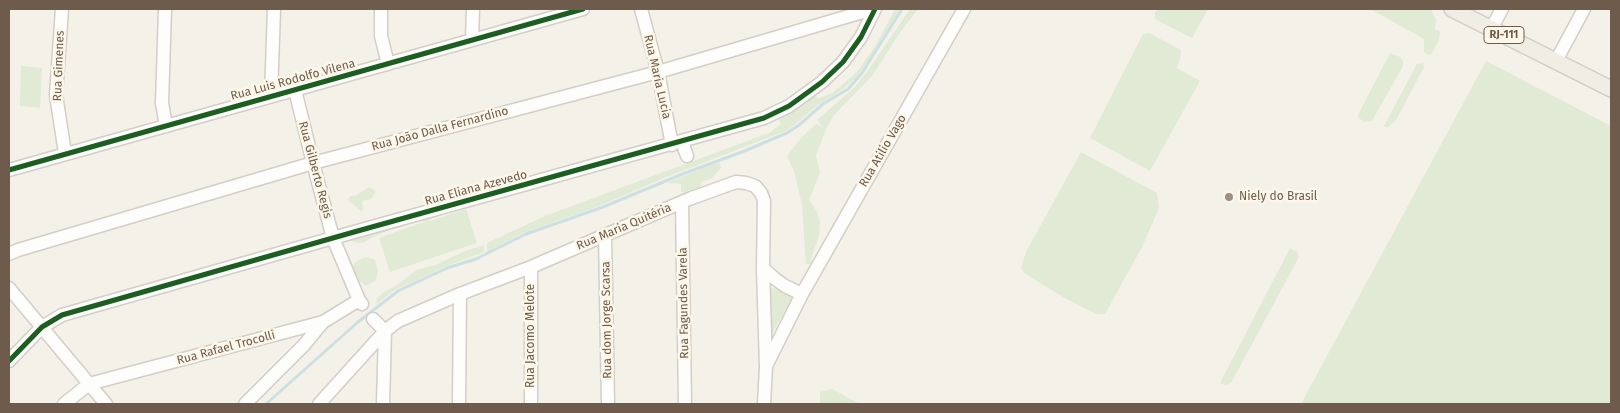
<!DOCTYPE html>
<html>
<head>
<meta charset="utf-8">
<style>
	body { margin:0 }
	#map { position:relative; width:1620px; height:413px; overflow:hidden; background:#f4f1e9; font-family:"Fira Sans",sans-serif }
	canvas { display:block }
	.frame { position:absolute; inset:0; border:10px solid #6e5b4c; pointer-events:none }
</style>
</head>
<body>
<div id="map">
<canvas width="1620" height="413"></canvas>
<div class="frame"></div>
</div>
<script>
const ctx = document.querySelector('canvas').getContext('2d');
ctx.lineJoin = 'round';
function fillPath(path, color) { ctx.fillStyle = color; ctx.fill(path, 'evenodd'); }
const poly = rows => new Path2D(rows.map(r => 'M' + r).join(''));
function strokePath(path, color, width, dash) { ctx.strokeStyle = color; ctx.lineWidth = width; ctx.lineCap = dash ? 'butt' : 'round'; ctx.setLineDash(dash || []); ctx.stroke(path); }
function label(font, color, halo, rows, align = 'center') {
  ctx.font = font + ' "Fira Sans",sans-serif'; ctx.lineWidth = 5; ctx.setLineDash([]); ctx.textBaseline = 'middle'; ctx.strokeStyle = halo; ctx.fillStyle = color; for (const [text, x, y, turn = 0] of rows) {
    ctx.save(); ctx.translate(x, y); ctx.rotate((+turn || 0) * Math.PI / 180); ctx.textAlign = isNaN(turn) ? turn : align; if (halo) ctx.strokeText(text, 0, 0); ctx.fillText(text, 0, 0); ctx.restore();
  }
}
fillPath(poly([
	[895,9,900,9,867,63,855,79,839,92,818,105,788,130,664,178,599,206,523,233,487,252,487,243,545,216,769,133,781,124,777,115,812,93,816,96,817,99,832,93,858,71,877,43],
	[910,9,918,9,899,34,872,76,834,115,826,129,816,155,820,173,809,200,817,212,820,222,819,236,811,259,812,264,806,264,802,205,795,174,787,156,801,138,816,124,824,128,817,120,855,87,867,72],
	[1159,9,1208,9,1192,38,1155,19,1155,12],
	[1370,9,1431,10,1436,19,1435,29,1440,31,1440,34,1438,42,1432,53,1429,55,1424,52,1424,39],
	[1149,33,1181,50,1181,55,1177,68,1200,81,1150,171,1090,138,1143,34],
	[1390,53,1400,57,1403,61,1403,66,1372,121,1365,122,1357,117],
	[1486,61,1611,126,1611,404,1301,404],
	[1423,63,1424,67,1396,120,1387,128,1384,126,1417,64],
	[21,66,42,68,40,108,20,106],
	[1081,152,1157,193,1159,208,1142,247,1105,314,1096,314,1063,297,1024,273,1021,268,1026,252],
	[715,163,720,164,721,168,711,179,701,182,700,190,693,194,681,192,681,184,667,183],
	[369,187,376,191,371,199,362,201,363,209,362,212,348,200,350,196,355,196],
	[466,209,477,243,390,272,379,238,424,222,419,221,382,233,362,243,353,242,349,237,429,213,433,217,427,222],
	[484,245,484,252,449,265,404,286,393,291,376,305,377,298,384,292,397,285,416,270,435,265,465,251],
	[1290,248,1297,252,1299,257,1231,383,1225,385,1220,383],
	[366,257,375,260,378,270,376,280,366,286,357,279,352,268,355,262],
	[768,287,795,294,771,335],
	[832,389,860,404,820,404,820,392]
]), '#e0ead5');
strokePath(poly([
	[266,404,358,322,398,291,447,268,476,259,526,234,603,207,685,173,742,152,787,133,799,125,823,104,848,89,862,73,902,9]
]), '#cce0e3', 3);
const minor = poly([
	[62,9,56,95,65,153],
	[165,9,162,103,166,126],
	[381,9,381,36,388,64],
	[641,9,658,72,672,145],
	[1491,29,1502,9],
	[472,40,473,9],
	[1556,61,1584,9],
	[295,90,313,163,333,238,359,300,362,304],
	[271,96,274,9],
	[682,142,687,156],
	[9,170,583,9],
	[682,202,685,404],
	[605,235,608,404],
	[9,254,18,250,313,163,658,72,873,9],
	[531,267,531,404],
	[763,268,774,278,785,286,802,294],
	[9,288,106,404],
	[373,319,385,331,383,404],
	[9,361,42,327,62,315,354,232,764,118,789,106,822,82,843,62,861,37,875,9],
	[767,364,802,294,964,9],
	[64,404,89,384,323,322,359,300],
	[245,404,304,345,323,322],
	[319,404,385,331,398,321,460,294,531,267,689,199,736,182,746,183,755,186,761,193,764,201,763,268,766,367,764,404],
	[459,404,460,294]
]);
const major = poly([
	[1452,9,1611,89]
]);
strokePath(minor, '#d3cec7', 15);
strokePath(major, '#d3cdc6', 18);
strokePath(minor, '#fdfdfc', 12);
strokePath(major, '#f0ede5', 15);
strokePath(poly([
	[9,170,583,9],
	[9,361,42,327,62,315,354,232,764,118,789,106,822,82,843,62,861,37,875,9]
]), '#1b5e20', 5);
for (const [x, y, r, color] of [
	[1229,197,5,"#9d9083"]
]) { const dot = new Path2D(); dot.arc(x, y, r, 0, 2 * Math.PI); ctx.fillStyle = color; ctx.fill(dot); strokePath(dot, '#fdf7e9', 2); }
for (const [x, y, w] of [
	[1504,35,40]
]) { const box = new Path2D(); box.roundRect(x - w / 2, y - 8.5, w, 17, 4); ctx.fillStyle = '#fdf7e9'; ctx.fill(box); strokePath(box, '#6e5b4c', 1); }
label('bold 11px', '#6e5b4c', null, [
	["RJ-111",1504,35]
]);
label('12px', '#6e5b4c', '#fdf7e9', [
	["Rua Gimenes",59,66,-88],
	["Rua Maria Lucia",657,77,77],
	["Rua Luis Rodolfo Vilena",293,80,-15],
	["Rua João Dalla Fernardino",440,129,-15],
	["Rua Atilio Vago",883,151,-60],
	["Rua Gilberto Regis",315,170,75],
	["Rua Eliana Azevedo",476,188,-15],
	["Rua Maria Quitéria",624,227,-23],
	["Rua Fagundes Varela",684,303,-91],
	["Rua dom Jorge Scarsa",607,320,-91],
	["Rua Jacomo Melote",531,336,-90],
	["Rua Rafael Trocolli",226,348,-15]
]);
label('12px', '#6e5b4c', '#fdf7e9', [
	["Niely do Brasil",1239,197]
], 'left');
</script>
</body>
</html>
